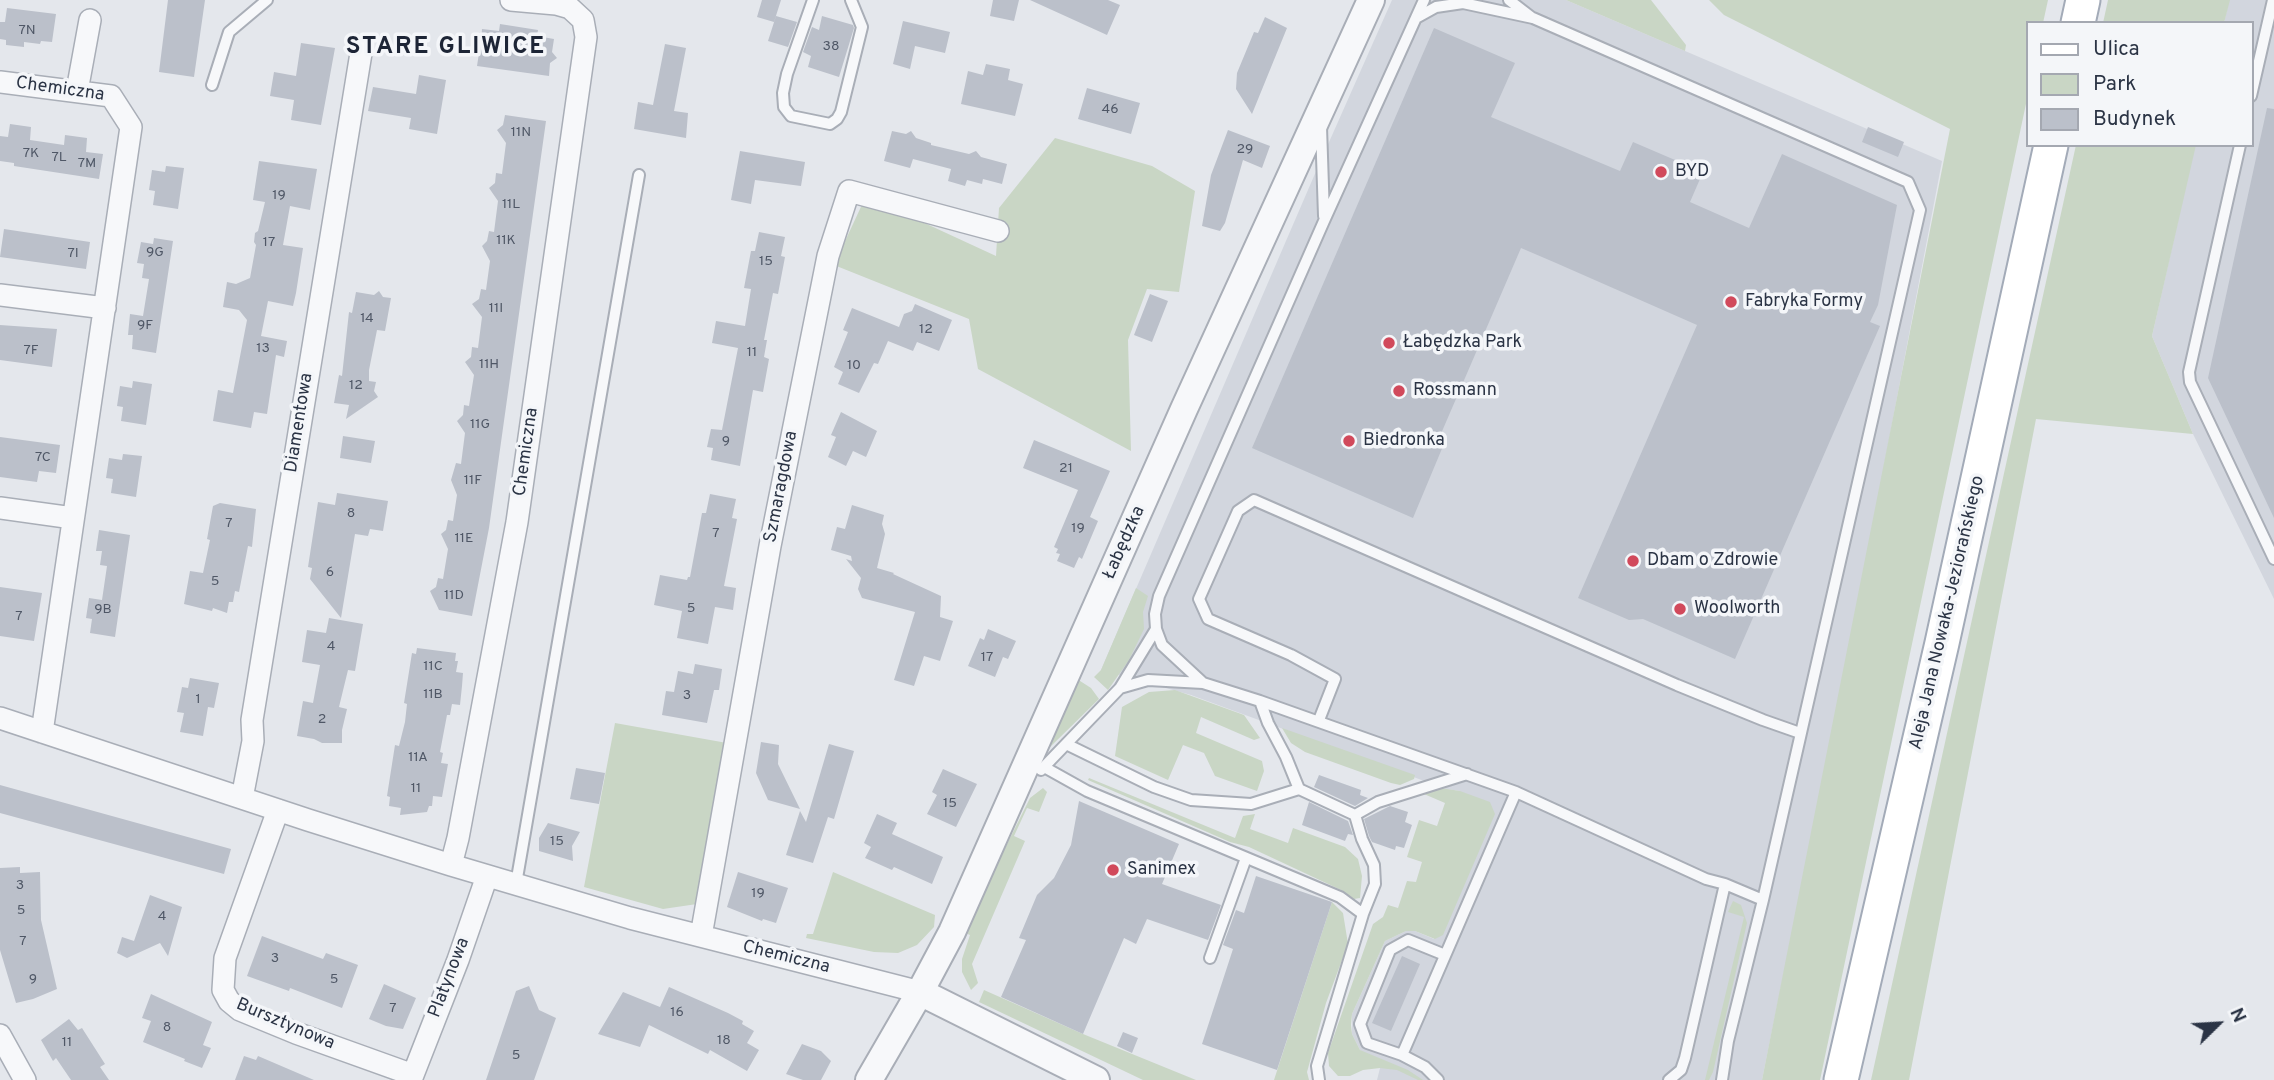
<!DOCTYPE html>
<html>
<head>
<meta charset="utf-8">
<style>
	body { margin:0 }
	#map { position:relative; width:2274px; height:1080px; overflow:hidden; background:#e4e7ec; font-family:Overpass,sans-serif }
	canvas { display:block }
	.legend { position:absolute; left:2026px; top:21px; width:228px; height:126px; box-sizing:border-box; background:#f4f6f9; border:2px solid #a4a8b1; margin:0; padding:9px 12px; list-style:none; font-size:21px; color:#2b3445 }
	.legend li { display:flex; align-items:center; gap:14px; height:35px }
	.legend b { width:35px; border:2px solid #a4a8b1 }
	.north { position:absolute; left:2183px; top:989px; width:70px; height:70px; -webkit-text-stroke:5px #f4f6f9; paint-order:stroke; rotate:66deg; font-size:19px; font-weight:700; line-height:28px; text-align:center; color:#2b3445 }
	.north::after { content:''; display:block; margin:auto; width:24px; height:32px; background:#2b3445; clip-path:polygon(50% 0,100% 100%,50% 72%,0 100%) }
</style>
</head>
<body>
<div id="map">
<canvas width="2274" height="1080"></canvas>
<ul class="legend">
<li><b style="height:9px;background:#fff"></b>Ulica</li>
<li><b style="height:19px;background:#c9d6c5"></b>Park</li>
<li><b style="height:19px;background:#bbc0ca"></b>Budynek</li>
</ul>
<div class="north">N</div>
</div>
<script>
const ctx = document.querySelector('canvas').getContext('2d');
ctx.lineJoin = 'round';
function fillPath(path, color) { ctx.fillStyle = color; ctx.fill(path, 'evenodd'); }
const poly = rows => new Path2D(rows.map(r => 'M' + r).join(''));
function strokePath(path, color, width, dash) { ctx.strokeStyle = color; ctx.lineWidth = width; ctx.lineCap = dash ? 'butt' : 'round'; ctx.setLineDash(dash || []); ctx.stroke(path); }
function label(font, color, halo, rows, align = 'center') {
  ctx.font = font + ' Overpass,sans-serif'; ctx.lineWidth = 7; ctx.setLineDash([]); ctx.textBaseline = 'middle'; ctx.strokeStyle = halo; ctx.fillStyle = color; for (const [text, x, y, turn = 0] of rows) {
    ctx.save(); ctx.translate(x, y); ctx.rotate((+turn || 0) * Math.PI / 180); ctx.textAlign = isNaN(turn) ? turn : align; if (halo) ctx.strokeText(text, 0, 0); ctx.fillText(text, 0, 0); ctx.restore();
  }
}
fillPath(poly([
	[1392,0,1566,0,1942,161,1842,687,1762,1080,1377,1080,1380,1068,1360,1050,1352,1034,1352,1014,1385,941,1406,931,1415,931,1434,939,1460,791,1446,789,1191,695,1101,670,1314,176],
	[2229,0,2274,0,2274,599,2193,434,2152,336,2195,145,2251,145,2251,23,2224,23]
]), '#d2d6de');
fillPath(poly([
	[1566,0,1651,0,1686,45,1685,51],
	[1709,0,2048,0,2043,23,2027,23,2027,99,1820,1080,1762,1080,1950,129,1724,15],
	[2108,0,2230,0,2224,23,2103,23],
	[1055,138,1152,166,1195,191,1179,292,1147,289,1128,340,1131,451,978,369,969,319,834,265,866,196,996,256,999,208],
	[2076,145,2196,145,2152,336,2193,434,2036,419,1909,1080,1871,1080],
	[1136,588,1148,596,1143,612,1144,629,1129,660,1108,690,1094,677,1101,670],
	[1077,679,1091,688,1099,699,1046,751],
	[1175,690,1244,715,1260,738,1254,740,1201,717,1196,733,1262,761,1264,771,1257,791,1215,776,1204,753,1183,745,1168,780,1115,756,1122,707,1149,692],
	[615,723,727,743,697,904,663,909,584,887],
	[1282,728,1415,775,1414,779,1400,785,1391,783,1305,752,1291,743],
	[1089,778,1235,838,1243,816,1255,814,1250,829,1288,843,1293,828,1345,847,1358,859,1362,876,1360,898,1354,899,1341,890,1249,847,1230,842,1088,780],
	[1043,788,1047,792,1039,812,1027,808,1014,836,1025,841,972,964,978,983,971,990,962,972,962,959,970,935,963,932,1030,798],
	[1441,788,1460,791,1490,802,1495,814,1443,935,1435,939,1415,931,1406,931,1385,941,1352,1014,1351,1025,1352,1034,1360,1050,1408,1070,1423,1080,1418,1080,1397,1070,1380,1068,1363,1070,1350,1076,1338,1076,1329,1066,1328,1053,1373,924,1383,917,1388,905,1398,908,1407,881,1416,882,1422,862,1407,857,1419,820,1437,826,1445,803,1424,794],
	[833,872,935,915,934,927,917,945,898,953,874,952,806,938,807,934,813,934],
	[1733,901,1741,905,1747,923,1713,1072,1709,1080,1705,1080,1744,917,1728,912],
	[1332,902,1343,913,1348,944,1326,1003,1307,1072,1309,1080,1274,1080],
	[984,990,1083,1034,1196,1080,1143,1080,979,1002]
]), '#c9d6c5');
fillPath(poly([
	[168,0,205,0,194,77,159,72],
	[762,0,781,0,774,22,757,17],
	[993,0,1019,0,1014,21,990,16],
	[1030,0,1108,0,1120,5,1107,35],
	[7,8,56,14,52,42,41,41,40,44,24,42,24,47,6,45,6,40,0,39,0,22,5,22],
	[776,16,797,22,788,47,768,41],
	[822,16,853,25,854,28,839,77,808,67,811,56,803,52,812,27,819,30],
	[1265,17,1287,28,1252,114,1236,89,1237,73,1254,32,1258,33],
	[903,21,950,32,945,53,915,46,910,69,893,64],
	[500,24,538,30,537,36,554,39,552,52,557,58,550,63,549,76,477,66,479,53,474,47,481,42,482,29,499,31],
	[1434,28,1515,63,1491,117,1620,171,1633,142,1703,172,1690,202,1749,228,1782,154,1897,205,1878,305,1870,322,1880,326,1735,659,1643,619,1629,620,1578,598,1697,325,1556,263,1521,248,1440,436,1446,439,1413,518,1252,448],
	[301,43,335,48,321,125,291,120,294,100,270,96,274,72,296,76],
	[665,44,686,48,674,111,688,113,686,138,634,129,638,102,653,105],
	[986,64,1010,69,1008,80,1023,84,1015,116,961,104,968,71,983,75],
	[419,75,446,80,437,134,409,129,411,118,368,111,373,87,416,94],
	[1087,88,1140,103,1131,134,1078,119],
	[2267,108,2274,109,2274,518,2208,378],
	[505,115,546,121,489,528,472,616,439,610,430,591,436,587,438,578,443,579,448,549,441,534,446,530,448,520,453,521,457,495,451,480,456,463,461,464,465,433,457,421,463,415,464,405,469,406,474,375,465,362,471,357,472,347,478,348,482,317,472,304,479,299,481,289,486,290,490,261,482,246,487,241,489,231,494,232,498,201,489,188,495,183,496,173,502,174,506,143,497,130,503,125],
	[10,124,31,127,30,140,64,145,65,135,87,138,86,152,103,154,99,179,14,166,14,163,0,161,0,136,8,137],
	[1868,127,1904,142,1898,157,1862,142],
	[1228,130,1270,146,1262,168,1243,160,1225,223,1220,231,1202,226,1211,175],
	[892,131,906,134,911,131,916,138,931,143,931,145,969,154,976,151,981,157,1007,164,1002,184,983,179,982,184,967,180,965,186,948,181,951,169,913,159,910,168,884,161],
	[740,151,805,162,801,186,755,180,751,204,731,200],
	[259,161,317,169,310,210,290,206,283,245,303,248,296,293,293,306,268,301,261,336,287,341,284,357,276,355,267,414,254,412,251,428,213,421,218,390,233,393,247,320,239,310,223,307,227,282,236,284,250,278,256,245,254,242,255,233,258,231,265,202,253,200],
	[166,166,184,168,178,209,153,205,155,191,149,190,152,170,165,172],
	[4,229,90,242,86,269,0,257],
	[759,232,785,237,781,256,785,257,778,294,773,293,764,340,767,340,764,357,769,359,763,392,753,390,740,466,711,460,713,448,707,447,711,429,722,430,738,348,712,343,716,321,745,326,751,289,744,288,751,251,755,251],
	[154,238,173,241,156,353,132,349,133,335,128,335,130,314,143,316,149,279,142,278,144,264,137,263,141,242,153,244],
	[379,291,383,297,391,298,385,331,377,330,369,370,369,381,376,382,374,391,378,397,346,419,349,405,334,403,339,375,342,376,349,312,352,313,356,292,374,295],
	[1150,294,1168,301,1152,342,1134,335],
	[915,304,952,320,939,351,917,342,913,351,888,341,878,364,874,363,859,393,838,384,843,372,834,367,848,332,843,330,852,308,899,327,904,314,912,311],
	[0,325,57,329,52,367,0,360],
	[133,381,152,384,146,425,121,421,123,407,117,406,120,386,132,388],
	[841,412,877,431,866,457,853,451,846,466,828,457,836,437,831,435],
	[343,436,375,441,371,463,340,458],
	[0,437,60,445,56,473,39,471,37,482,0,477],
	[1034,440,1110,471,1090,517,1098,521,1082,559,1079,557,1074,568,1057,561,1060,554,1056,553,1058,549,1054,547,1078,490,1023,468],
	[123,454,142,456,136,497,111,493,113,479,106,478,109,458,122,460],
	[337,493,388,501,383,531,370,529,368,536,355,534,341,618,310,579,312,568,308,567,318,502,335,505],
	[710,494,736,499,732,518,737,519,724,586,736,588,733,610,715,607,708,644,677,638,682,611,654,605,660,575,687,580,688,577,690,577,702,513,706,513],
	[220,503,256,509,252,547,248,546,239,592,235,591,233,602,229,602,227,613,213,608,212,611,184,604,190,571,203,573,210,540,207,539,213,506],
	[852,505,884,515,882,524,885,534,877,568,894,573,893,574,941,596,940,617,953,621,940,661,924,656,914,686,894,680,915,612,862,598,858,589,861,578,846,559,852,561,851,556,831,550,837,527,845,529],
	[99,530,130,535,115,637,90,633,92,619,86,618,89,598,102,600,107,566,100,565,102,551,96,551],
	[0,587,42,593,34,641,0,636],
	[329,618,363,624,355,671,348,670,339,707,347,709,342,730,342,743,322,743,314,739,297,736,303,701,313,703,320,665,302,662,307,630,326,633],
	[988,629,1016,641,1008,659,1003,657,995,677,968,666,980,638,984,640],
	[417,648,456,653,455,661,458,661,456,672,463,673,462,686,460,705,452,704,450,715,447,715,440,752,443,753,441,763,448,764,442,797,433,796,432,806,429,806,427,812,400,815,401,808,389,806,390,797,387,796,395,745,399,746,405,722,407,704,404,703,412,653,416,654],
	[695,664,722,669,719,690,714,690,707,723,662,715,666,691,674,692,678,671,693,674],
	[190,678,219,683,214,708,208,707,203,736,180,732,184,713,177,712,182,687,188,688],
	[761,742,779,745,778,764,800,809,768,800,756,773],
	[829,744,854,751,834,819,828,817,813,863,786,855,800,811,806,822],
	[576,768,605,773,599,804,570,799],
	[943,769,977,784,956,827,927,814,937,795,932,792],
	[1319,775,1361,790,1360,795,1368,798,1355,806,1314,787],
	[0,785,231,849,224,874,0,813],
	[1079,801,1179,844,1162,884,1221,905,1208,940,1147,919,1136,944,1124,938,1083,1034,1001,997,1026,940,1019,938,1037,895,1054,878,1071,845],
	[1309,802,1348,821,1353,835,1348,834,1345,841,1302,825],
	[1390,806,1408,812,1405,822,1412,825,1404,848,1396,846,1395,850,1372,842,1369,836,1364,819],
	[877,814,897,823,892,834,943,857,932,884,894,867,892,870,865,858,871,847,864,843],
	[548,823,580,832,572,846,573,861,539,851,539,838],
	[20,867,20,873,40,872,41,920,57,989,33,999,16,1003,0,950,0,868],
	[738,872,788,888,776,923,763,919,762,921,727,907],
	[1256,876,1332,902,1277,1070,1202,1044,1233,949,1223,945,1236,910,1244,913],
	[150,895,182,907,168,956,160,943,127,958,117,953,122,937,134,941],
	[262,936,323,959,326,953,358,965,342,1008,290,988,289,991,247,976],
	[1402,956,1420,964,1391,1031,1372,1023],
	[384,984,416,998,403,1029,386,1026,369,1019],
	[529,986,539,1010,556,1018,534,1080,486,1080,516,991],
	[669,987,728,1013,743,1021,742,1024,754,1031,747,1043,759,1050,747,1071,710,1050,708,1054,649,1025,640,1047,598,1034,623,992,660,1007],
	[151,994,212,1022,203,1045,211,1048,202,1068,184,1061,185,1059,143,1042,151,1021,142,1018],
	[69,1019,78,1030,82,1028,105,1064,100,1067,109,1080,71,1080,56,1058,53,1061,41,1040],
	[1123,1032,1138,1038,1132,1053,1117,1046],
	[802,1044,821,1051,831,1061,821,1080,803,1080,786,1074],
	[244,1056,256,1060,258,1056,314,1080,235,1080]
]), '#bbc0ca');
const service = poly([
	[813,0,787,74,783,93,784,107,791,116,830,124,837,119,841,112,862,27,851,0],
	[1509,0,1531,17],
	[1418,17,1436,7,1463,3,1533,18,1908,182,1920,210,1763,900,1728,1041,1722,1080],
	[212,85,229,32,267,0],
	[2251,96,2273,0],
	[1321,127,1324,216],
	[2240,145,2189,372,2190,382,2274,559],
	[1203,683,1162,645,1156,629,1155,614,1159,596,1324,221,1424,0],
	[1120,688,1148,680,1203,683,1260,701,1516,792,1706,879,1725,884,1763,900],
	[1260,701,1268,723,1286,757,1299,789,1355,815],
	[1319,720,1335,679,1291,655,1208,619,1199,599,1238,511,1254,500,1677,685,1763,720,1800,733],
	[1066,744,1154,787,1191,800,1251,804,1299,789],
	[1044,767,1087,791,1340,897,1363,914],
	[1041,770,1120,688,1156,629],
	[1355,815,1378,802,1467,774],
	[516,884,639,175],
	[1210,958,1246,858],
	[1402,1055,1367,1043,1360,1024,1390,950,1408,940,1445,955],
	[1319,1080,1317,1066,1363,914,1375,884,1374,865,1362,839,1355,815],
	[1438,1080,1425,1067,1402,1055,1516,792],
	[1669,1080,1681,1070,1685,1058,1725,884]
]);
const minor = poly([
	[0,82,111,96,131,127,42,732],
	[77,91,90,20],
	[0,295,105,308],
	[0,508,73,518],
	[0,718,308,820,451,865,630,918,920,992],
	[242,798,253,741,252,720,362,47],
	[278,810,225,958,223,990,229,1001,240,1010,296,1033,413,1075],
	[451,865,458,838,517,522,586,37,583,20,570,8,556,4,511,0],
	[701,936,770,546,828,256,849,191,998,231],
	[0,1035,25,1080],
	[411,1080,458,960,487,876]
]);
const tertiary = poly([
	[920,992,1096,1080],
	[869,1080,920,992,952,932,1184,409,1371,0]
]);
const primary = poly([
	[2078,23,2083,0],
	[1841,1080,1942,643,2051,145]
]);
strokePath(service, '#a9aeb7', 14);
strokePath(minor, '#a9aeb7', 24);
strokePath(tertiary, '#a9aeb7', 30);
strokePath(primary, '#a3abb8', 37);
strokePath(service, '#f7f8fa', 10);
strokePath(minor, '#f7f8fa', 21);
strokePath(tertiary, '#f7f8fa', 26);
strokePath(primary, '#fff', 33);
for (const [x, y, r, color] of [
	[1661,172,7,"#d1495b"],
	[1731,302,7,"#d1495b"],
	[1389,343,7,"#d1495b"],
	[1399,391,7,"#d1495b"],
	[1349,441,7,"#d1495b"],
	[1633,561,7,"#d1495b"],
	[1680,609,7,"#d1495b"],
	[1113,870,7,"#d1495b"]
]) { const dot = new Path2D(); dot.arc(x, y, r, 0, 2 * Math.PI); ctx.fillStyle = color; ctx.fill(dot); strokePath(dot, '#f4f6f9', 2.5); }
label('14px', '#4f5766', null, [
	["7N",27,31],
	["38",831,47],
	["46",1110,110],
	["11N",521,133],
	["29",1245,150],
	["7K",31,154],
	["7L",59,158],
	["7M",87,164],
	["19",279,196],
	["11L",511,205],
	["11K",506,241],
	["17",269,243],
	["9G",155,253],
	["7I",73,254],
	["15",766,262],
	["11I",496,309],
	["14",367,319],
	["9F",145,326],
	["12",926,330],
	["13",263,349],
	["7F",31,351],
	["11",752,353],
	["11H",489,365],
	["10",854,366],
	["12",356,386],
	["11G",480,425],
	["9",726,442],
	["7C",43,458],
	["21",1066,469],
	["11F",473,481],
	["8",351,514],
	["7",229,524],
	["19",1078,529],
	["7",716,534],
	["11E",464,539],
	["6",330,573],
	["5",215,582],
	["11D",454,596],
	["5",691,609],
	["9B",103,610],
	["7",19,617],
	["4",331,647],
	["17",987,658],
	["11C",433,667],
	["11B",433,695],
	["3",687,696],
	["1",198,700],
	["2",322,720],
	["11A",418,758],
	["11",416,789],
	["15",950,804],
	["15",557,842],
	["3",20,886],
	["19",758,894],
	["5",21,911],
	["4",162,917],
	["7",23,942],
	["3",275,959],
	["9",33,980],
	["5",334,980],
	["7",393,1009],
	["16",677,1013],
	["8",167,1028],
	["18",724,1041],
	["11",67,1043],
	["5",516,1056]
]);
label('18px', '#2b3445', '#f4f6f9', [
	["Chemiczna",60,90,8],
	["Diamentowa",300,423,-81],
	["Chemiczna",527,452,-82],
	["Szmaragdowa",782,487,-79],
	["Łabędzka",1125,543,-66],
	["Aleja Jana Nowaka-Jeziorańskiego",1948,613,-77],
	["Chemiczna",786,958,14],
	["Platynowa",450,978,-69],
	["Bursztynowa",285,1025,23]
]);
label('18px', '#2b3445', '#f4f6f9', [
	["BYD",1675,172],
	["Fabryka Formy",1745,302],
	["Łabędzka Park",1403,343],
	["Rossmann",1413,391],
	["Biedronka",1363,441],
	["Dbam o Zdrowie",1647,561],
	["Woolworth",1694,609],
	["Sanimex",1127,870]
], 'left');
ctx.letterSpacing = '2px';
label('bold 24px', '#1d2536', '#f4f6f9', [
	["STARE GLIWICE",446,48]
]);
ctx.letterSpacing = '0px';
</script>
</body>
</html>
